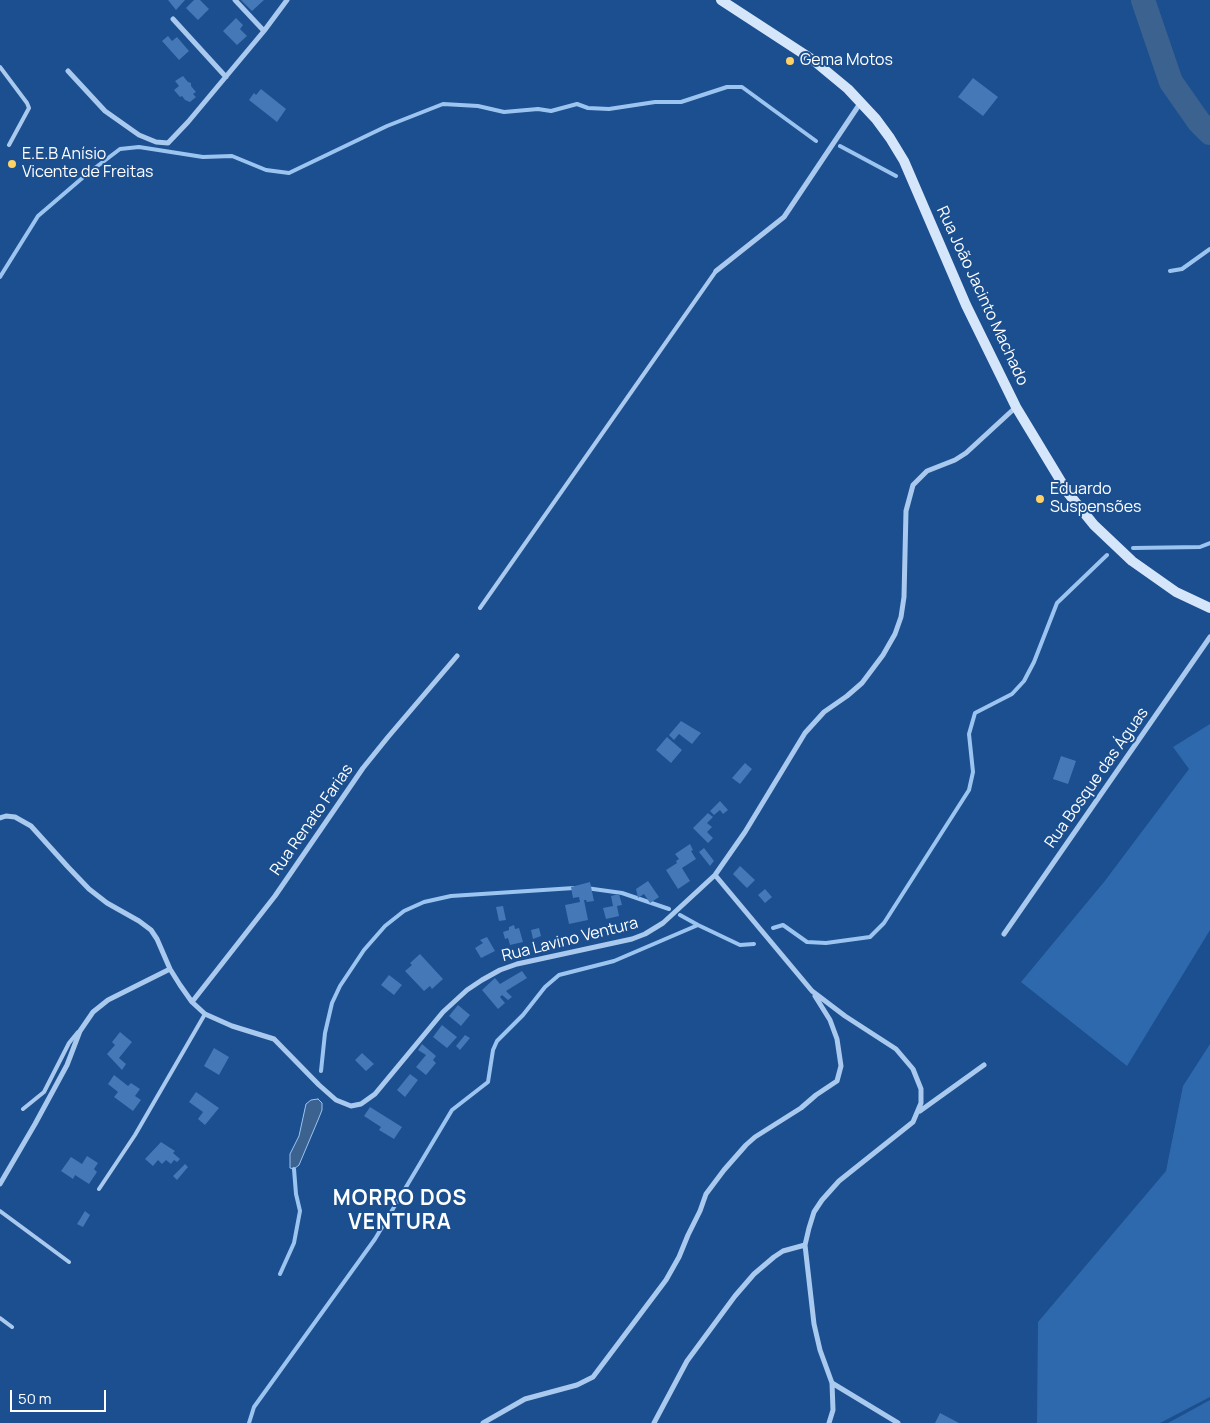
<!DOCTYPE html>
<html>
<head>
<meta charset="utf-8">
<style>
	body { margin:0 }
	#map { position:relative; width:1210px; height:1423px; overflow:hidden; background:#1b4f8f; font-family:Manrope,sans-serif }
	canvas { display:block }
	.scale { position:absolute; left:10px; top:1390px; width:96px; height:22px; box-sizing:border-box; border:2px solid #fff; border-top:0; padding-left:6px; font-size:15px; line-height:18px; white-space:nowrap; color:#fff; -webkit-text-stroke:4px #1b4f8f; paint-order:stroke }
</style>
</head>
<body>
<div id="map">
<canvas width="1210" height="1423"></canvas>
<div class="scale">50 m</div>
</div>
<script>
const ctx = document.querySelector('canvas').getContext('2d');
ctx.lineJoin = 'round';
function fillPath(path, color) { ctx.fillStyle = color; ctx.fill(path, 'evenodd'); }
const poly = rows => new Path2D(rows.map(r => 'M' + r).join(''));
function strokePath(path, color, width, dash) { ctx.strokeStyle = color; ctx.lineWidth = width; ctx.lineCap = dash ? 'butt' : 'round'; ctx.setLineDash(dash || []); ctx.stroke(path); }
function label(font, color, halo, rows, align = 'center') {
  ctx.font = font + ' Manrope,sans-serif'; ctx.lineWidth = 4; ctx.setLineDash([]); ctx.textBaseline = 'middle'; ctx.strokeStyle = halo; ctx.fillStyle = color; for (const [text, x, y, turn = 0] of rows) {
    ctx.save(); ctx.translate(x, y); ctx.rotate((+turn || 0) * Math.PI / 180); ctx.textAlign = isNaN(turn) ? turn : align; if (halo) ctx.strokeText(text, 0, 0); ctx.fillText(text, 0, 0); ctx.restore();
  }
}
fillPath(poly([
	[1210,724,1210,930,1127,1066,1021,982,1104,882,1189,769,1173,747],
	[1210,1044,1210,1397,1160,1423,1037,1423,1038,1322,1166,1171,1183,1086],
	[1210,1400,1210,1423,1168,1423]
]), '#2e69ad');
const water = poly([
	[318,1099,322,1103,322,1110,318,1120,299,1165,294,1169,290,1168,290,1154,299,1136,306,1104,311,1100,318,1099]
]);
fillPath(water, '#3c6290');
strokePath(water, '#9cc4f0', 1);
strokePath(poly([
	[840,146,896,176],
	[1170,271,1182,269,1210,249],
	[0,277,38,216,87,174,120,149,139,147,203,157,232,156,266,170,289,173,387,126,443,104,478,106,504,112,538,109,551,111,577,104,588,108,609,109,655,102,681,102,727,87,742,87,816,141],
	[1133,548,1200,547,1210,543],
	[586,888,622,893,669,909],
	[680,915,698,925],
	[773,928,783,925,807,942,826,943,870,937,884,923,969,790,973,772,969,734,975,713,1012,694,1024,681,1034,662,1057,603,1107,555],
	[321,1071,325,1033,332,1003,340,986,364,950,385,926,404,911,424,902,451,896,574,888],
	[280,1274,294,1243,300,1211,296,1194,294,1169],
	[249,1423,254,1407,375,1239,452,1110,488,1082,493,1050,497,1041,523,1015,545,987,559,975,614,961,698,925,740,945,754,944]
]), '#9cc4f0', 4);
strokePath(poly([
	[1143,0,1171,82,1199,122,1210,133]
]), '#3c6290', 24);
fillPath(poly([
	[168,0,185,0,176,10],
	[194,0,200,0,209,9,198,20,186,8],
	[241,0,264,0,252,11],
	[236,18,243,25,240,29,247,36,237,45,223,31],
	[168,36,172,41,177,37,189,51,179,60,162,41],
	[183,76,188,82,191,83,191,86,196,92,193,94,196,97,190,102,185,100,182,96,180,97,174,90,179,86,175,81],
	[973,78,998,97,983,116,958,97],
	[261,89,286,109,277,122,249,100,254,93,256,95],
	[681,721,701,733,692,744,679,734,674,740,669,735],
	[667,737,682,750,671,763,656,750],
	[1061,756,1076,761,1068,784,1053,779],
	[745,763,752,769,740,784,732,778],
	[720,801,728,810,723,814,720,810,714,815,710,811],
	[708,813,713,817,707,823,712,827,707,832,713,838,708,843,693,828],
	[690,844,693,850,691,851,696,859,682,868,690,881,678,889,666,870,677,863,676,861,679,859,675,854],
	[704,848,714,861,710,866,699,852],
	[740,866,755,880,747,888,733,874],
	[648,881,659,897,650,903,644,894,638,898,636,889],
	[590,882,594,901,587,902,586,900,584,900,588,920,569,924,565,905,580,902,579,897,573,898,571,887],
	[765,889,772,897,765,903,758,895],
	[619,894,622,905,617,906,619,916,606,919,603,908,613,906,611,896],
	[503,906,506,920,499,921,496,907],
	[514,925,515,929,519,928,523,942,510,945,508,938,505,939,503,932,509,930,509,927],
	[539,928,541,936,533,939,531,930],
	[487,937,495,951,481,958,475,948,483,943,480,940],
	[420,954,443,979,432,989,430,986,424,991,405,971,412,965,410,963],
	[522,971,527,978,506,991,512,997,508,1000,502,995,500,997,505,1003,498,1009,482,990,495,978,500,984],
	[389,975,402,985,394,995,381,985],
	[458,1005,470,1015,461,1026,449,1016],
	[442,1025,457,1037,447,1048,433,1037],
	[120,1032,132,1042,119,1058,126,1064,122,1070,107,1054,115,1045,112,1042],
	[465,1035,470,1038,460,1050,456,1046],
	[422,1044,436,1056,433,1060,436,1063,426,1075,416,1067,426,1055,418,1050],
	[214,1048,229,1057,219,1075,204,1066],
	[362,1053,374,1064,366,1071,355,1060],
	[410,1074,418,1080,405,1097,397,1090],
	[114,1075,128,1086,131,1083,140,1089,135,1096,141,1100,133,1111,114,1097,118,1092,108,1084],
	[196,1092,219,1108,205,1125,198,1119,203,1112,189,1102],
	[370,1107,402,1127,394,1139,379,1130,381,1127,364,1116],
	[161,1142,175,1151,173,1153,180,1159,177,1162,174,1160,171,1164,166,1160,162,1164,158,1160,153,1166,145,1159],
	[87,1156,98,1163,94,1169,97,1172,89,1184,75,1175,73,1179,61,1171,71,1157,82,1164],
	[185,1164,188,1167,177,1180,173,1176],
	[85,1211,90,1215,83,1227,77,1224],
	[940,1413,959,1423,935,1423]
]), '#4478b7');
strokePath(poly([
	[0,67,27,103,29,108,9,145],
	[480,608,716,271],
	[23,1109,44,1092,69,1043,78,1032],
	[99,1189,135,1135,205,1014],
	[0,1211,69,1262],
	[0,1318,12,1327]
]), '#a9c9ee', 4);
strokePath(poly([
	[235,0,264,31],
	[173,19,226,77],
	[68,71,105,111,139,135,156,142,168,143,188,122,264,31,287,0],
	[716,271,784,217,861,102],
	[0,818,6,816,15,817,31,826,68,867,89,889,107,903,139,921,151,930,157,939,170,969,180,985,192,1002,205,1014,232,1026,274,1039,319,1085,336,1100,351,1106,361,1104,375,1094,443,1012,467,990,482,980,500,970,517,964,632,939,645,934,663,923,715,875,745,832,805,733,824,712,847,696,862,683,883,655,895,634,901,617,904,597,906,511,913,485,927,471,955,460,966,453,1016,407],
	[715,875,812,991,845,1016,896,1049,913,1069,921,1089,921,1103,913,1122,839,1181,822,1200,814,1212,809,1228,805,1245,814,1324,820,1350,832,1383,833,1410,829,1423],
	[1004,934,1210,637],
	[192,1002,275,896,363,768,388,737,457,656],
	[920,1111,984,1065],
	[0,1184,35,1124,67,1065,80,1031,93,1012,108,1000,170,969],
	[832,1383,898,1423],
	[483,1423,525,1399,577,1385,593,1377,666,1280,679,1257,688,1235,700,1211,706,1194,724,1170,746,1145,755,1137,801,1108,816,1095,837,1081,841,1066,837,1039,830,1020,815,996],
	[654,1423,687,1361,735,1296,754,1274,774,1257,783,1251,805,1245]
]), '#a9c9ee', 5);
strokePath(poly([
	[721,0,813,60,848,89,876,119,890,138,904,161,966,305,1016,407,1068,493,1094,525,1132,561,1176,592,1210,608]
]), '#d6e6fa', 10);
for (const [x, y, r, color] of [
	[790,61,5,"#ffd166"],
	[12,164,5,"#ffd166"],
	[1040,499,5,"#ffd166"]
]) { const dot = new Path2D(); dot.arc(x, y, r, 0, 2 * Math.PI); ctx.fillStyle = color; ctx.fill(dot); strokePath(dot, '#1b4f8f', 2); }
label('16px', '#fff', '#1b4f8f', [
	["Gema Motos",800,61],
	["E.E.B Anísio",22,155],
	["Vicente de Freitas",22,173],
	["Eduardo",1050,490],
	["Suspensões",1050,508]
], 'left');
label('16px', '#fff', '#1b4f8f', [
	["Rua João Jacinto Machado",982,296,65],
	["Rua Bosque das Águas",1097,778,-55],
	["Rua Renato Farias",312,820,-55],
	["Rua Lavino Ventura",570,940,-14]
]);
ctx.letterSpacing = '1px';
label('bold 21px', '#fff', '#1b4f8f', [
	["MORRO DOS",400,1199],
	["VENTURA",400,1223]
]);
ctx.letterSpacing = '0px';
</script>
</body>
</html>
